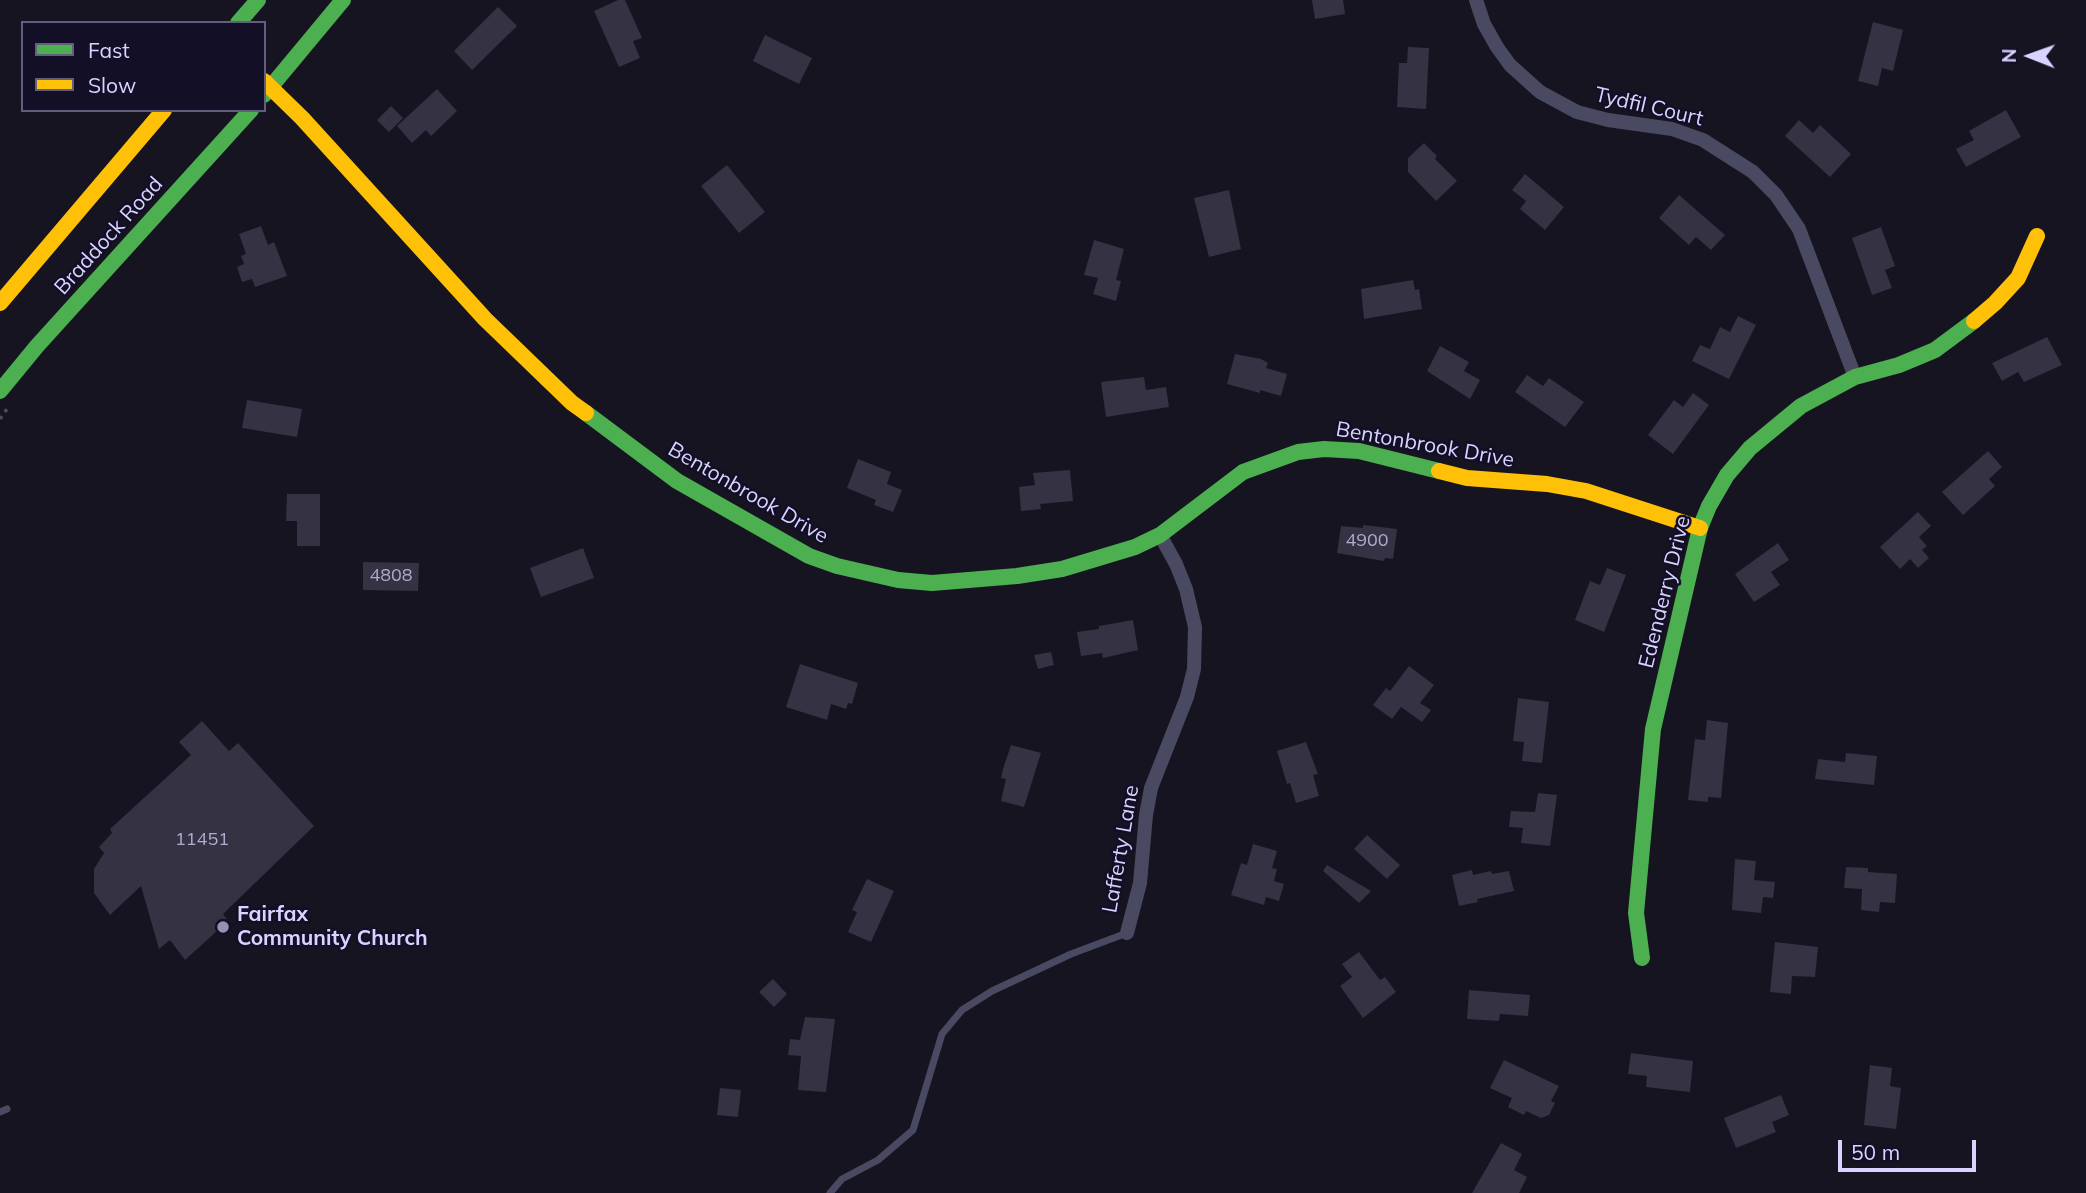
<!DOCTYPE html>
<html>
<head>
<meta charset="utf-8">
<style>
	body { margin:0 }
	#map { position:relative; width:2086px; height:1193px; overflow:hidden; background:#161421; font-family:Mulish,sans-serif }
	canvas { display:block }
	.legend { position:absolute; left:21px; top:21px; width:245px; height:91px; box-sizing:border-box; background:#130f26; border:2px solid #625e7d; margin:0; padding:9px 12px; list-style:none; font-size:21px; color:#d9d4ff }
	.legend li { display:flex; align-items:center; gap:14px; height:35px }
	.legend b { width:35px; border:2px solid #625e7d }
	.north { position:absolute; left:1995px; top:21px; width:70px; height:70px; -webkit-text-stroke:5px #130f26; paint-order:stroke; rotate:271deg; font-size:19px; font-weight:700; line-height:28px; text-align:center; color:#d9d4ff }
	.north::after { content:''; display:block; margin:auto; width:24px; height:32px; background:#d9d4ff; clip-path:polygon(50% 0,100% 100%,50% 72%,0 100%) }
	.scale { position:absolute; left:1838px; top:1140px; width:138px; height:32px; box-sizing:border-box; border:4px solid #d9d4ff; border-top:0; padding-left:9px; font-size:21px; line-height:24px; white-space:nowrap; color:#d9d4ff; -webkit-text-stroke:5px #130f26; paint-order:stroke }
</style>
</head>
<body>
<div id="map">
<canvas width="2086" height="1193"></canvas>
<ul class="legend">
<li><b style="height:9px;background:#4caf50"></b>Fast</li>
<li><b style="height:9px;background:#ffc107"></b>Slow</li>
</ul>
<div class="north">N</div>
<div class="scale">50 m</div>
</div>
<script>
const ctx = document.querySelector('canvas').getContext('2d');
ctx.lineJoin = 'round';
function fillPath(path, color) { ctx.fillStyle = color; ctx.fill(path, 'evenodd'); }
const poly = rows => new Path2D(rows.map(r => 'M' + r).join(''));
function strokePath(path, color, width, dash) { ctx.strokeStyle = color; ctx.lineWidth = width; ctx.lineCap = dash ? 'butt' : 'round'; ctx.setLineDash(dash || []); ctx.stroke(path); }
function label(font, color, halo, rows, align = 'center') {
  ctx.font = font + ' Mulish,sans-serif'; ctx.lineWidth = 5; ctx.setLineDash([]); ctx.textBaseline = 'middle'; ctx.strokeStyle = halo; ctx.fillStyle = color; for (const [text, x, y, turn = 0] of rows) {
    ctx.save(); ctx.translate(x, y); ctx.rotate((+turn || 0) * Math.PI / 180); ctx.textAlign = isNaN(turn) ? turn : align; if (halo) ctx.strokeText(text, 0, 0); ctx.fillText(text, 0, 0); ctx.restore();
  }
}
fillPath(poly([
	[618,0,625,0,642,38,633,41,640,58,619,67,594,11],
	[1312,0,1343,0,1345,14,1315,19],
	[498,7,517,26,472,70,454,51],
	[1873,22,1903,30,1893,71,1882,68,1878,86,1858,81],
	[765,35,812,58,799,84,753,61],
	[1408,47,1429,48,1426,109,1397,107,1399,63,1407,63],
	[437,89,457,111,431,136,426,130,412,143,397,126],
	[391,106,403,118,389,132,377,120],
	[2006,110,2021,137,1966,167,1956,149,1974,140,1969,131],
	[1799,120,1813,133,1820,125,1851,154,1830,177,1785,136],
	[1424,143,1437,156,1435,159,1457,181,1436,201,1408,172,1408,158],
	[727,165,765,212,739,233,701,186],
	[1525,174,1564,207,1545,230,1520,209,1526,201,1512,190],
	[1229,190,1241,249,1209,257,1194,198],
	[1679,195,1725,235,1711,250,1696,237,1689,245,1659,218],
	[261,226,268,245,274,242,287,276,255,287,252,279,242,282,237,267,244,264,241,256,246,254,239,234],
	[1881,227,1895,266,1885,270,1892,288,1872,295,1852,238],
	[1094,240,1124,249,1116,280,1121,281,1116,301,1093,294,1098,278,1084,275],
	[1413,280,1415,290,1419,289,1422,309,1364,319,1361,289],
	[1738,316,1756,325,1729,379,1692,361,1700,345,1710,349,1720,327,1730,332],
	[2047,337,2062,365,2024,382,2018,372,2002,381,1992,363],
	[1440,346,1469,362,1464,371,1480,380,1470,399,1427,371],
	[1235,354,1261,359,1268,363,1266,368,1287,374,1281,396,1260,390,1260,393,1227,384],
	[1527,375,1543,386,1549,378,1584,402,1565,427,1515,392],
	[1144,377,1146,390,1166,387,1169,407,1106,417,1101,382],
	[1693,393,1709,405,1673,454,1648,435,1674,400,1683,407],
	[247,400,302,409,297,437,242,428],
	[1988,451,2002,467,1989,479,1995,486,1963,515,1942,492],
	[858,459,891,472,887,484,902,490,893,512,874,505,876,500,847,488],
	[1070,470,1073,501,1040,504,1041,509,1021,511,1019,487,1035,485,1033,473],
	[287,494,320,494,320,546,297,546,297,521,286,521],
	[1918,512,1931,526,1919,537,1927,546,1922,550,1929,558,1918,568,1910,559,1900,569,1880,547],
	[1363,525,1397,529,1393,559,1385,558,1384,561,1337,553,1341,526,1363,528],
	[1778,543,1789,560,1771,572,1780,585,1754,602,1735,574],
	[583,548,594,578,541,597,530,568],
	[363,562,419,563,418,591,363,590],
	[1607,568,1626,575,1604,632,1575,620,1590,581,1600,585],
	[1133,620,1138,650,1103,658,1102,653,1081,656,1077,632,1099,629,1099,626],
	[1051,652,1054,665,1038,669,1034,655],
	[800,664,858,683,852,704,848,703,846,709,831,704,827,720,786,707],
	[1409,666,1434,685,1420,703,1431,710,1422,722,1401,707,1392,719,1373,705,1386,688,1390,691],
	[1518,698,1549,702,1542,763,1522,761,1524,742,1513,741],
	[1707,720,1728,723,1721,798,1708,797,1708,802,1688,800,1695,739,1705,740],
	[202,721,229,751,238,743,314,826,223,914,228,921,185,960,170,940,159,949,141,886,110,915,94,893,94,869,104,853,99,847,112,833,110,829,191,755,179,742],
	[1306,742,1318,774,1313,775,1319,796,1296,803,1290,783,1287,784,1277,751],
	[1011,745,1041,753,1024,807,1001,801,1006,779,1001,778,1003,769],
	[1846,753,1877,756,1874,785,1815,779,1818,759,1845,762],
	[1538,793,1557,795,1550,846,1521,843,1523,828,1509,827,1511,811,1535,812],
	[1367,835,1400,865,1387,879,1354,849],
	[1253,844,1277,851,1272,868,1277,869,1274,881,1284,884,1279,901,1266,897,1264,905,1231,895,1241,863,1247,865],
	[1735,859,1756,861,1754,880,1775,882,1773,898,1763,897,1761,913,1732,910],
	[1327,865,1371,891,1359,903,1323,871],
	[1846,867,1868,868,1868,872,1897,874,1895,903,1880,902,1879,912,1861,910,1862,889,1844,888],
	[1472,870,1473,875,1491,871,1492,874,1509,871,1514,891,1477,899,1478,902,1459,906,1452,875],
	[867,879,894,891,871,942,848,932,857,912,852,910],
	[1775,942,1818,947,1815,977,1792,976,1791,994,1770,992],
	[1359,952,1380,980,1385,977,1396,992,1363,1018,1340,986,1352,977,1342,964],
	[773,979,787,994,774,1007,759,992],
	[1469,990,1530,995,1528,1016,1500,1014,1499,1021,1467,1019],
	[805,1017,835,1019,826,1092,798,1090,801,1056,788,1055,790,1039,800,1040],
	[1631,1053,1693,1061,1690,1092,1646,1087,1647,1076,1628,1074],
	[1504,1060,1559,1086,1551,1101,1555,1103,1549,1115,1541,1118,1526,1111,1524,1115,1508,1107,1512,1098,1490,1088],
	[1870,1065,1892,1068,1890,1086,1901,1088,1896,1129,1864,1125],
	[720,1088,741,1090,738,1117,717,1115],
	[1781,1095,1789,1115,1772,1122,1776,1132,1736,1148,1724,1118],
	[1501,1143,1522,1154,1514,1170,1527,1177,1519,1193,1472,1193]
]), '#343243');
strokePath(poly([
	[0,419,7,409]
]), '#44505f', 3.5, [3.5, 5]);
strokePath(poly([
	[0,1112,7,1109],
	[830,1193,842,1179,878,1160,913,1130,942,1034,962,1010,992,991,1071,954,1127,933]
]), '#4a4962', 7);
strokePath(poly([
	[1476,0,1484,24,1497,47,1510,65,1540,92,1577,112,1608,120,1672,129,1703,140,1753,172,1776,195,1799,229,1855,377],
	[1127,933,1140,883,1146,815,1151,788,1187,697,1194,669,1195,627,1186,589,1176,564,1160,535]
]), '#4a4962', 14);
strokePath(poly([
	[238,23,258,0],
	[264,95,343,0],
	[0,391,37,346,251,110],
	[586,413,677,481,809,556,837,566,898,580,932,583,1017,576,1062,569,1135,547,1160,535,1243,472,1298,452,1324,449,1359,451,1439,471],
	[1642,958,1636,913,1653,729,1700,528,1709,506,1727,475,1750,448,1801,406,1855,377,1899,365,1935,350,1974,321]
]), '#4caf50', 16);
strokePath(poly([
	[264,81,302,118,485,319,572,403,586,413],
	[0,303,164,110],
	[1974,321,1995,303,2018,278,2037,236],
	[1439,471,1467,478,1547,484,1586,491,1700,528]
]), '#ffc107', 16);
for (const [x, y, r, color] of [
	[223,927,7,"#9591b1"]
]) { const dot = new Path2D(); dot.arc(x, y, r, 0, 2 * Math.PI); ctx.fillStyle = color; ctx.fill(dot); strokePath(dot, '#130f26', 2.5); }
label('18px', '#b0acd0', null, [
	["4900",1367,541],
	["4808",391,576],
	["11451",202,840]
]);
label('21px', '#d9d4ff', '#130f26', [
	["Tydfil Court",1649,107,13],
	["Braddock Road",109,236,-48],
	["Bentonbrook Drive",1425,445,10],
	["Bentonbrook Drive",748,493,30],
	["Edenderry Drive",1665,592,-76],
	["Lafferty Lane",1121,849,-80]
]);
label('bold 21px', '#d9d4ff', '#130f26', [
	["Fairfax",237,915],
	["Community Church",237,939]
], 'left');
</script>
</body>
</html>
